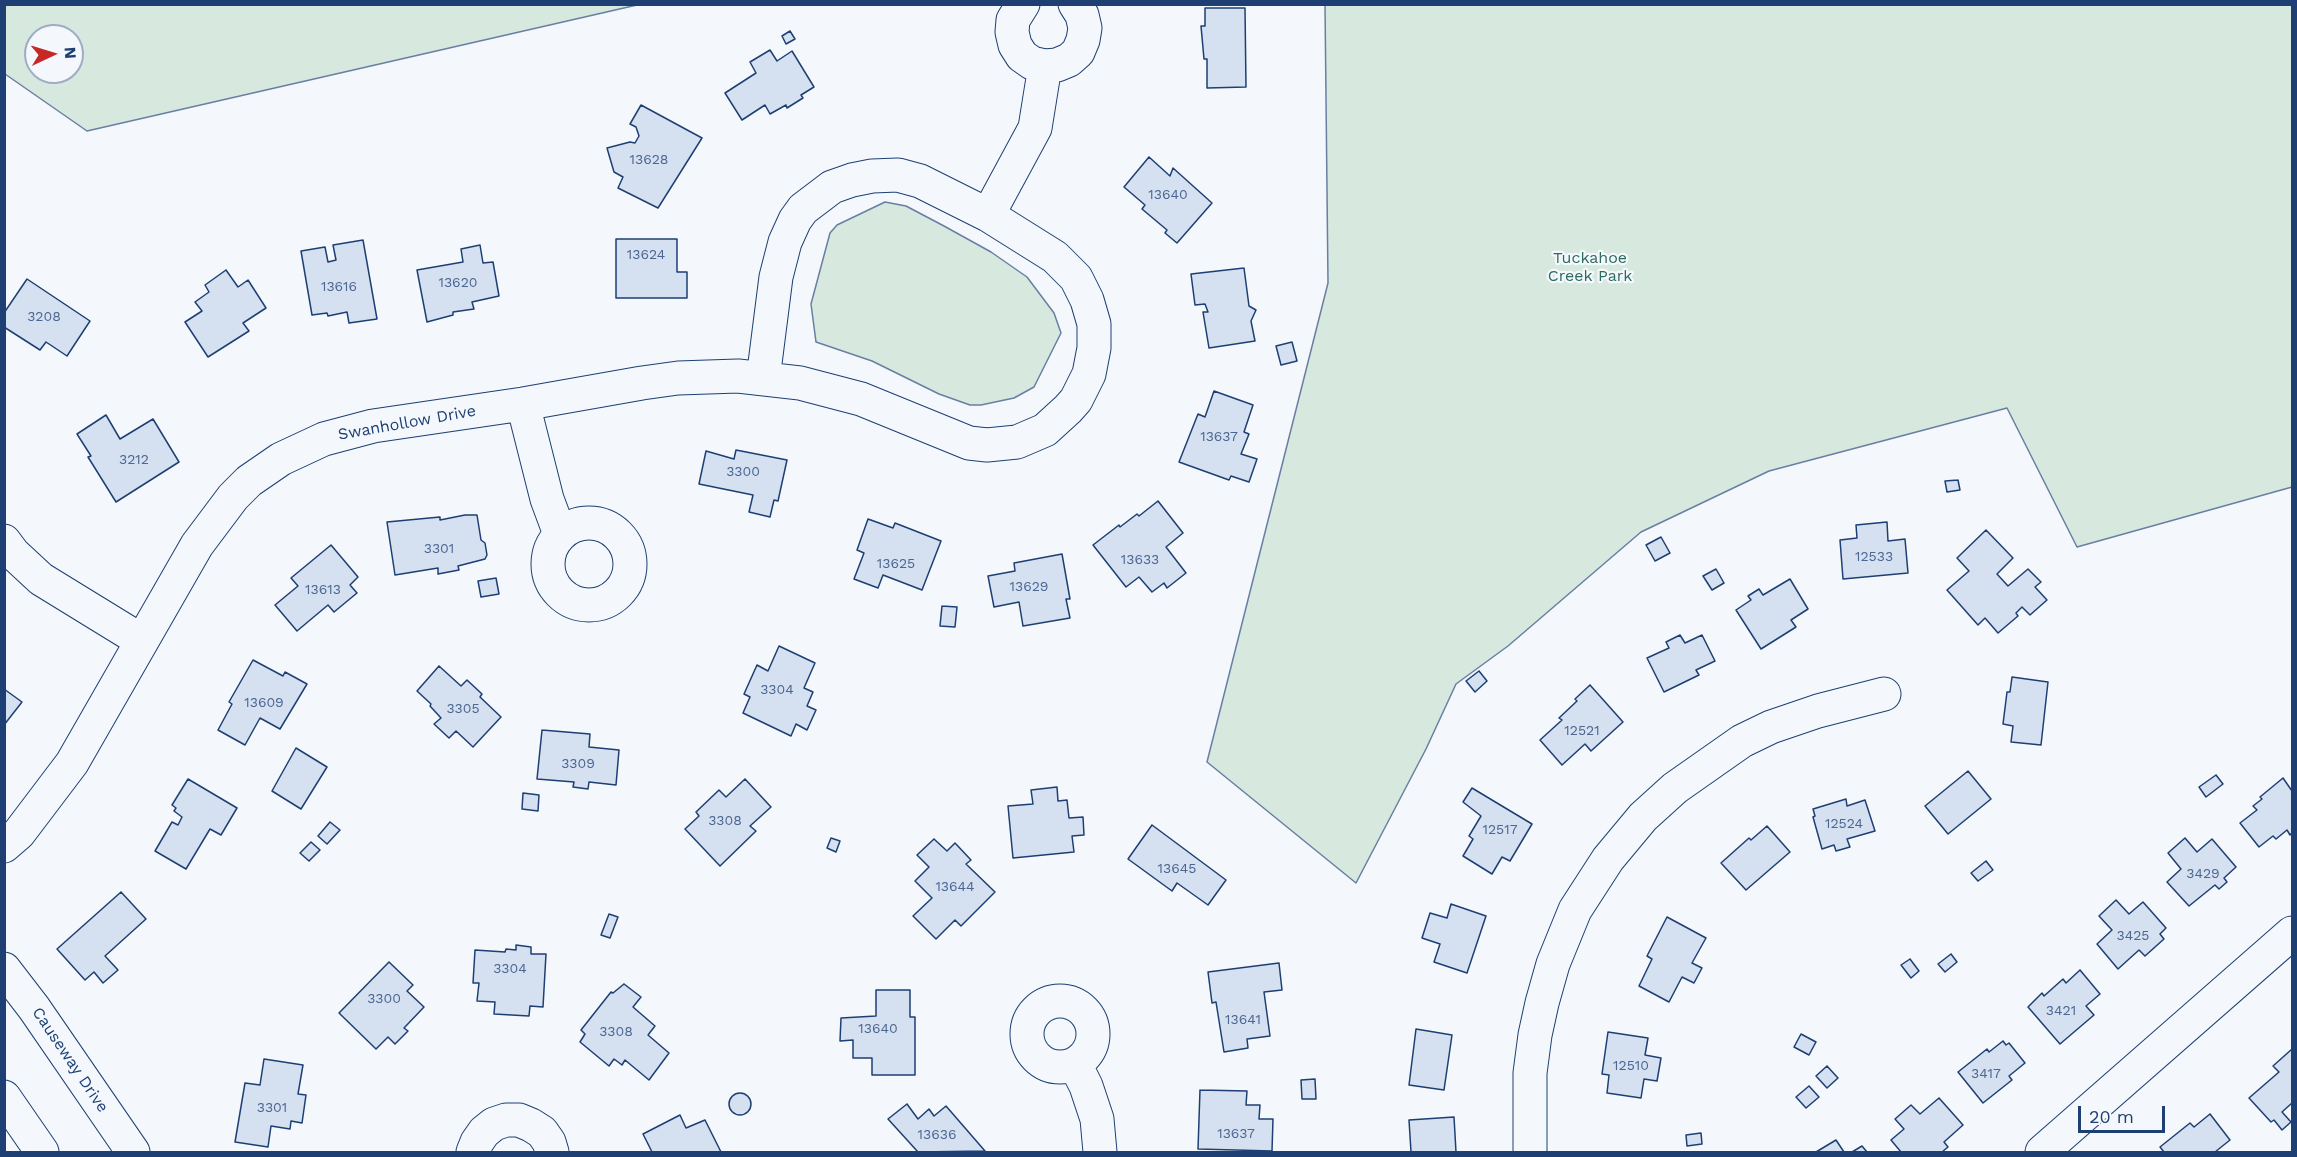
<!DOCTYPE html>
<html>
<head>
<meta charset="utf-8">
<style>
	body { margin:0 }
	#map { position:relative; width:2297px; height:1157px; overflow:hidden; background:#f4f7fb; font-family:"Work Sans",sans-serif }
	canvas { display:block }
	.frame { position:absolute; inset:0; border:6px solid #1d3f73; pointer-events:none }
	.north { position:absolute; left:24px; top:24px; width:60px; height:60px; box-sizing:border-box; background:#f4f7fb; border:2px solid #9eadc5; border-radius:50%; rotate:86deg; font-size:16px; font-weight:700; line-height:24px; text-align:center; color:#1d3f73 }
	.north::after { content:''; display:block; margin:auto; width:21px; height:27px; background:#c62828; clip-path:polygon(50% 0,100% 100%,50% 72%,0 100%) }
	.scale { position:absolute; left:2078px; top:1106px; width:87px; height:27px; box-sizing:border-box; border:3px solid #1d3f73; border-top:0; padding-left:8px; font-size:18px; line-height:21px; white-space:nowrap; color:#1d3f73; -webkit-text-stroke:4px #f4f7fb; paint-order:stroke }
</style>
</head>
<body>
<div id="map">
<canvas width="2297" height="1157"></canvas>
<div class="frame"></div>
<div class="north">N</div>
<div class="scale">20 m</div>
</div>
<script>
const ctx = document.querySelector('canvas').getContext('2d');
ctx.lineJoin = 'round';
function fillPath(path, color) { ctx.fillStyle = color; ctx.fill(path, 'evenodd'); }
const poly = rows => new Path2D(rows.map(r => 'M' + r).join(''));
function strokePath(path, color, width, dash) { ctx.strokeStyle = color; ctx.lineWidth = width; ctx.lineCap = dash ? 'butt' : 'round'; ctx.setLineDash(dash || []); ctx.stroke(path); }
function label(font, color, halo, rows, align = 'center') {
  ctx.font = font + ' "Work Sans",sans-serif'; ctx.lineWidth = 4.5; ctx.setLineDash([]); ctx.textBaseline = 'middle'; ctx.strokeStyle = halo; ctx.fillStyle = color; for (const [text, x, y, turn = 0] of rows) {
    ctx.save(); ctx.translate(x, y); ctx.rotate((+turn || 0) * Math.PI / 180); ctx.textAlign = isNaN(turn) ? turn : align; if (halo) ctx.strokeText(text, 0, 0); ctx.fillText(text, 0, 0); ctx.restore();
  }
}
const green = poly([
	[5,4,637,4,637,5,87,131,5,74,5,4],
	[36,36,72,36,72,72,36,72,36,36],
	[1325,5,2292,5,2292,487,2077,547,2007,408,1769,471,1641,532,1508,646,1456,684,1426,749,1356,883,1207,762,1328,283,1325,5],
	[885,202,906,206,944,226,991,252,1027,277,1054,313,1061,333,1034,387,1014,398,981,405,970,405,939,394,872,361,816,342,811,304,830,233,837,225,885,202]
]);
fillPath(green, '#d7e8df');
strokePath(green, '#687fa3', 1.5);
const building = poly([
	[1205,8,1245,8,1246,87,1207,88,1207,59,1204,59,1201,26,1205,26,1205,8],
	[790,31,795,39,786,44,782,36,790,31],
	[770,50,777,61,792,51,814,87,801,95,803,98,787,108,786,105,770,114,765,105,742,120,725,93,756,73,750,62,770,50],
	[641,105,702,138,658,208,618,188,623,177,614,172,607,148,630,142,635,143,639,136,636,127,630,124,641,105],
	[1149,157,1170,176,1173,168,1212,203,1177,243,1165,233,1167,230,1142,209,1145,205,1124,187,1149,157],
	[616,239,677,239,677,272,687,272,687,298,616,298,616,239],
	[363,240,377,319,349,323,347,312,328,316,327,313,312,315,301,251,325,247,328,262,336,260,333,245,363,240],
	[480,245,483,263,493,262,499,296,472,302,474,309,453,312,453,315,427,322,417,270,463,262,461,249,480,245],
	[1244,268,1249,306,1256,310,1251,321,1255,341,1209,348,1203,312,1208,312,1205,304,1195,305,1191,274,1244,268],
	[226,270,238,287,248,280,266,308,243,323,249,331,208,357,185,322,202,311,195,302,209,292,205,285,226,270],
	[27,279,90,321,67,356,46,342,40,350,4,327,4,313,27,279],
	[1292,342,1297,361,1281,365,1276,346,1292,342],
	[1214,391,1253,405,1244,432,1249,434,1241,454,1257,459,1249,482,1231,476,1229,480,1179,462,1198,414,1205,417,1214,391],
	[106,415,120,439,153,419,179,462,116,502,88,457,91,456,77,434,106,415],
	[736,450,787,460,778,501,774,500,770,517,749,512,753,495,699,484,706,451,734,459,736,450],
	[1958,480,1960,490,1947,492,1945,481,1958,480],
	[1158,501,1183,533,1166,547,1186,573,1167,588,1164,583,1152,592,1139,577,1126,587,1093,545,1119,525,1120,527,1137,514,1139,516,1158,501],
	[465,515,477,515,481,540,485,543,487,555,485,559,458,566,459,570,438,574,438,568,395,575,387,522,440,517,440,520,465,515],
	[868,519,893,528,895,523,941,541,922,590,883,575,878,588,854,579,864,553,857,550,868,519],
	[1887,522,1888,541,1905,539,1908,573,1843,579,1840,540,1857,538,1856,525,1887,522],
	[1986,530,2013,558,1997,574,2008,586,2028,569,2041,582,2035,587,2047,600,2030,615,2022,607,2016,613,2018,616,1998,633,1985,618,1978,625,1947,590,1969,571,1957,558,1986,530],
	[1661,537,1670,553,1655,561,1646,545,1661,537],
	[331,545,358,577,350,585,357,593,334,612,328,605,297,631,275,605,298,586,291,578,331,545],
	[1062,554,1070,599,1066,599,1070,618,1023,626,1019,602,994,607,988,576,1015,571,1014,563,1062,554],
	[1716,569,1724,583,1712,590,1703,576,1716,569],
	[496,578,499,594,481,597,478,581,496,578],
	[1790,579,1808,609,1791,620,1796,627,1761,649,1736,610,1751,600,1748,596,1759,589,1763,595,1790,579],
	[942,606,957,607,955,627,940,626,942,606],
	[1680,635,1685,643,1702,635,1715,661,1696,670,1699,675,1664,692,1647,658,1669,648,1666,642,1680,635],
	[779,646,815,663,804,688,813,692,807,706,816,710,807,730,796,724,791,736,743,713,750,697,744,694,757,665,768,671,779,646],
	[253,660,283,676,285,672,307,684,280,729,260,718,245,745,218,730,232,704,229,702,253,660],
	[439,666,461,686,467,680,482,694,480,697,501,717,473,747,456,731,449,738,434,724,441,718,430,706,431,704,417,691,439,666],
	[1479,671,1487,681,1475,692,1466,681,1479,671],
	[2012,677,2048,682,2041,745,2011,742,2013,726,2003,724,2007,692,2010,692,2012,677],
	[1590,685,1623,722,1591,751,1585,744,1562,765,1540,740,1562,720,1559,718,1577,701,1575,699,1590,685],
	[4,689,22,702,4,725,4,689],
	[542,730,590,734,589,747,619,750,616,785,589,782,588,789,573,787,574,782,537,779,542,730],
	[296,748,327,767,301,809,272,791,296,748],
	[1968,771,1991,799,1948,834,1925,806,1968,771],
	[2216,775,2223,784,2206,797,2199,787,2216,775],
	[2283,778,2292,791,2292,833,2290,835,2287,830,2276,839,2273,836,2259,847,2240,823,2257,810,2253,806,2262,799,2260,797,2283,778],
	[188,779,237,808,221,835,210,829,186,869,155,851,172,822,178,825,182,817,174,811,176,808,172,805,188,779],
	[745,779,771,807,750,826,756,831,720,866,685,829,699,816,696,812,719,790,726,797,745,779],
	[1057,787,1058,801,1067,800,1069,818,1083,817,1084,835,1072,836,1074,852,1013,858,1008,806,1033,804,1031,790,1057,787],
	[1472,788,1532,824,1510,861,1502,857,1492,874,1463,856,1473,839,1469,836,1481,816,1463,802,1472,788],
	[523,793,539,795,538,811,522,809,523,793],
	[1846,799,1847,806,1865,800,1875,831,1847,839,1850,847,1836,851,1834,845,1822,849,1813,817,1815,816,1813,809,1846,799],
	[330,822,340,830,327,844,318,836,330,822],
	[1152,825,1226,880,1208,905,1177,883,1172,891,1128,859,1152,825],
	[1767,826,1790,852,1746,890,1721,863,1749,838,1751,840,1767,826],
	[831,838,840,841,836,852,827,848,831,838],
	[2185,838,2197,852,2212,839,2236,867,2224,878,2227,882,2219,889,2215,885,2189,906,2167,882,2181,869,2168,853,2185,838],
	[934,839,947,851,955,843,971,860,966,864,995,892,961,926,955,920,936,939,913,916,932,898,915,881,929,867,917,855,934,839],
	[311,842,320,850,309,861,300,853,311,842],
	[1986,861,1993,870,1978,881,1971,873,1986,861],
	[121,892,146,919,105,956,118,970,103,983,94,972,85,980,57,949,121,892],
	[2116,900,2129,914,2143,902,2166,928,2160,934,2164,939,2145,956,2139,950,2118,969,2097,944,2112,930,2099,916,2116,900],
	[1451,904,1486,916,1467,973,1434,962,1440,944,1422,938,1430,913,1447,918,1451,904],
	[609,914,618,917,610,938,601,935,609,914],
	[1667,917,1706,938,1692,963,1702,968,1694,983,1682,977,1669,1002,1639,986,1652,959,1647,956,1667,917],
	[516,945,531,947,531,954,546,954,543,1007,530,1006,529,1016,494,1014,495,1002,477,1001,479,983,473,983,475,950,505,952,506,949,516,950,516,945],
	[1951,954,1957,962,1945,972,1938,964,1951,954],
	[1910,959,1919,971,1911,978,1901,965,1910,959],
	[389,962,413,985,407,991,424,1007,404,1028,408,1031,395,1044,388,1037,376,1049,339,1013,389,962],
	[1279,963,1282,990,1264,992,1270,1036,1247,1039,1248,1048,1224,1052,1216,1002,1212,1003,1208,972,1279,963],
	[2080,970,2100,994,2086,1006,2094,1015,2060,1044,2028,1007,2042,993,2044,996,2063,979,2066,983,2080,970],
	[624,984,641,997,633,1007,655,1026,648,1035,669,1053,649,1080,625,1060,622,1065,614,1059,609,1066,580,1042,585,1034,581,1030,611,992,613,993,624,984],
	[876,990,910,990,910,1017,915,1017,915,1075,872,1075,872,1058,853,1058,853,1040,840,1041,841,1018,876,1016,876,990],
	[1416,1029,1452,1035,1444,1090,1409,1085,1416,1029],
	[1608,1032,1648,1038,1645,1055,1661,1058,1657,1081,1644,1079,1641,1098,1607,1093,1609,1075,1602,1074,1608,1032],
	[1801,1034,1816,1042,1809,1055,1794,1047,1801,1034],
	[2003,1041,2006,1045,2009,1043,2025,1063,2009,1076,2012,1080,1983,1103,1958,1072,1987,1049,1989,1052,2003,1041],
	[2292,1049,2292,1103,2282,1112,2291,1122,2282,1130,2274,1120,2271,1122,2249,1098,2279,1072,2273,1066,2292,1049],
	[264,1059,303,1065,298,1094,306,1095,302,1123,291,1121,290,1129,271,1126,268,1147,235,1142,245,1083,260,1085,264,1059],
	[1827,1066,1838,1078,1827,1088,1816,1076,1827,1066],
	[1315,1079,1316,1099,1302,1099,1301,1080,1315,1079],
	[1809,1086,1819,1097,1806,1108,1796,1097,1809,1086],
	[1200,1090,1247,1091,1246,1105,1260,1105,1259,1119,1273,1119,1272,1151,1198,1149,1200,1090],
	'729 1104a11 11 0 1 1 22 0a11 11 0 1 1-22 0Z',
	[1939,1098,1963,1125,1944,1142,1948,1147,1942,1152,1901,1152,1891,1140,1904,1129,1895,1119,1911,1105,1920,1114,1939,1098],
	[907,1104,918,1119,929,1109,934,1116,946,1106,985,1151,918,1152,888,1119,907,1104],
	[2210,1114,2230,1140,2215,1152,2164,1152,2160,1147,2190,1123,2194,1127,2210,1114],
	[680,1115,686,1128,705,1120,721,1152,652,1152,643,1134,680,1115],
	[1454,1117,1456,1152,1411,1152,1409,1120,1454,1117],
	[1701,1133,1702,1144,1687,1146,1686,1135,1701,1133],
	[1836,1140,1844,1152,1816,1152,1836,1140],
	[1862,1146,1867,1152,1852,1152,1862,1146]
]);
fillPath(building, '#d5e0f0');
strokePath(building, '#1d3f73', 1.5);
const minor = poly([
	[1023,4,1013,20,1012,32,1015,45,1022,56,1032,63,1045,66,1057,65,1069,60,1078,52,1083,40,1085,28,1082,15,1075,4],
	[988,215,1035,128,1045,66],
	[523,404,547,499,560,534],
	'548 564a41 41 0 1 1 82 0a41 41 0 1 1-82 0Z',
	[4,541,13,553,41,579,142,641],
	[4,846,19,833,72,763,197,545,233,497,249,481,281,459,324,439,373,426,523,404,642,383,678,378,738,376,800,383,861,399,969,443,987,445,1017,442,1045,430,1068,409,1076,400,1089,374,1094,348,1094,324,1087,300,1076,278,1055,257,988,215,920,181,898,175,872,176,852,180,832,187,803,209,795,220,785,242,776,277,763,379],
	[4,969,34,1008,133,1152],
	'1027 1034a33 33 0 1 1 66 0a33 33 0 1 1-66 0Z',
	[1075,1064,1086,1086,1097,1119,1100,1152],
	[4,1097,42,1152],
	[473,1152,477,1142,484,1132,494,1124,506,1120,519,1120,531,1125,542,1132,549,1142,552,1152],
	[1530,1152,1530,1073,1535,1035,1542,1003,1553,964,1575,910,1608,859,1643,817,1675,788,1742,741,1771,727,1818,711,1884,694],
	[2042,1152,2292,933]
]);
strokePath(minor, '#1d3f73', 35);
strokePath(minor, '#f4f7fb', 33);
label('14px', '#4b6792', null, [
	["13628",649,160],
	["13640",1168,195],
	["13624",646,255],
	["13620",458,283],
	["13616",339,287],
	["3208",44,317],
	["13637",1219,437],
	["3212",134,460],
	["3300",743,472],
	["3301",439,549],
	["12533",1874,557],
	["13633",1140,560],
	["13625",896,564],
	["13629",1029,587],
	["13613",323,590],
	["3304",777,690],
	["13609",264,703],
	["3305",463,709],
	["12521",1582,731],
	["3309",578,764],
	["3308",725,821],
	["12524",1844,824],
	["12517",1500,830],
	["13645",1177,869],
	["3429",2203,874],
	["13644",955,887],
	["3425",2133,936],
	["3304",510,969],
	["3300",384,999],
	["3421",2061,1011],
	["13641",1243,1020],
	["13640",878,1029],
	["3308",616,1032],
	["12510",1631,1066],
	["3417",1986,1074],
	["3301",272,1108],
	["13637",1236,1134],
	["13636",937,1135]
]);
label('16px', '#2c6c60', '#f4f7fb', [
	["Tuckahoe",1590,258],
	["Creek Park",1590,276]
]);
label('16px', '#1d3f73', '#f4f7fb', [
	["Swanhollow Drive",407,423,-10],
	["Causeway Drive",70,1060,56]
]);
</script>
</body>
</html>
